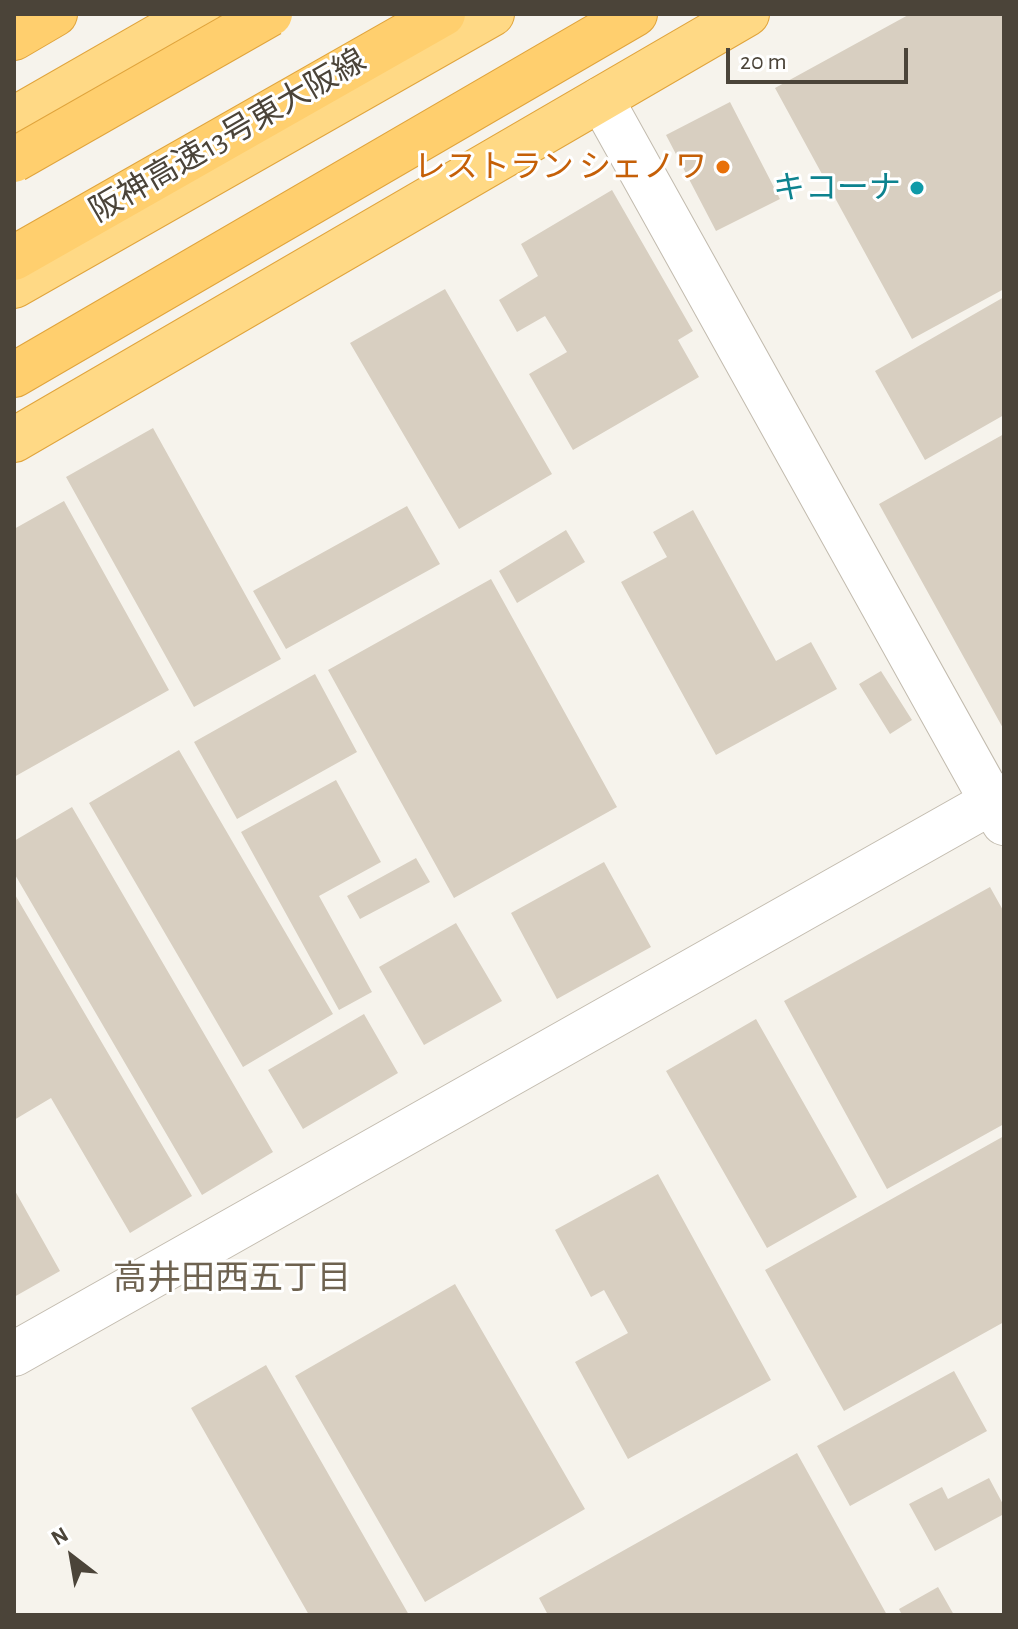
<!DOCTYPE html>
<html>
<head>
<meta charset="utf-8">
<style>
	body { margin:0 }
	#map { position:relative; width:1018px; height:1629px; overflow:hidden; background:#f6f3ec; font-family:"Alegreya Sans",sans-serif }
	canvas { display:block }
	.frame { position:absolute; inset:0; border:16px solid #4b4439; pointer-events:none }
	.north { position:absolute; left:32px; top:1517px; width:80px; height:80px; -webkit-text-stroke:6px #fff; paint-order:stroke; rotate:329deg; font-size:22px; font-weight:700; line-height:32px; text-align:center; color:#4b4439 }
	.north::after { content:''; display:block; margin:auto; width:28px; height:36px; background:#4b4439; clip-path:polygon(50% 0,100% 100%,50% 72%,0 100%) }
	.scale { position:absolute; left:726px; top:48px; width:182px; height:36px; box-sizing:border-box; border:4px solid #4b4439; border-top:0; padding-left:10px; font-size:24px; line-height:28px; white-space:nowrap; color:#4b4439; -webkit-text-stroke:6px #fff; paint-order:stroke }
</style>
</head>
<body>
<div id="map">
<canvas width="1018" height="1629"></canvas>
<div class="frame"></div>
<div class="north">N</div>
<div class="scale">20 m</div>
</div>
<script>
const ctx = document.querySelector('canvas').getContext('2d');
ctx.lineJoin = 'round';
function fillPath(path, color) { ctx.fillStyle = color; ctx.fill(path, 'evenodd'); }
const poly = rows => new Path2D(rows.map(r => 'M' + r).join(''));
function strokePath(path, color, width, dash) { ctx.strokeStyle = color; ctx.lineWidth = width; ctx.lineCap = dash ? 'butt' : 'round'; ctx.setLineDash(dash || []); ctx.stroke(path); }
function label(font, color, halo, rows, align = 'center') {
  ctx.font = font + ' "Alegreya Sans","Noto Sans JP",sans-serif'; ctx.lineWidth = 6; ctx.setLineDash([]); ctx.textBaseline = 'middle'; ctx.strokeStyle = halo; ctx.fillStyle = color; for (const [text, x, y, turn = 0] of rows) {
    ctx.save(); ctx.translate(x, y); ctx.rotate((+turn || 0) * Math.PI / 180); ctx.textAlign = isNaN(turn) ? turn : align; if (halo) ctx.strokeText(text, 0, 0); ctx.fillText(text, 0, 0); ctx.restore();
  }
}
fillPath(poly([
	[910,14,1004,14,1004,289,912,339,775,88],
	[730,102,780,199,716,231,666,135],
	[612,190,693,331,678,340,699,377,573,450,529,374,567,352,545,316,517,332,499,300,538,276,521,244],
	[445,289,552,474,459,529,350,343],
	[1004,297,1004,415,925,460,875,371],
	[153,428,281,659,194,707,66,477],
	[1004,434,1004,730,879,504],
	[64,501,169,690,14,777,14,529],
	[407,506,440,564,286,649,253,591],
	[693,510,776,661,811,642,837,689,716,755,621,582,667,557,653,532],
	[566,530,585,562,517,603,499,571],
	[491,579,617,807,454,898,328,670],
	[881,671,912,720,890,734,859,684],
	[315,674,357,752,237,819,194,742],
	[179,750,333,1014,243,1067,89,803],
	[336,780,381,862,319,896,372,992,339,1010,241,832],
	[72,807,273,1152,202,1195,14,873,14,841],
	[416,858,430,882,360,919,347,896],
	[604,862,651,947,557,999,511,913],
	[990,887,1004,912,1004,1124,887,1189,784,1001],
	[14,893,192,1196,130,1233,51,1098,14,1120],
	[456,923,502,1001,424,1045,379,967],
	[364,1014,398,1073,303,1129,268,1070],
	[756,1019,857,1197,767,1248,666,1071],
	[1004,1136,1004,1322,844,1411,765,1270],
	[658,1174,771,1380,628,1459,575,1362,628,1333,604,1290,591,1297,555,1230],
	[14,1189,60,1271,14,1297],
	[455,1284,585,1509,425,1602,295,1376],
	[266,1365,409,1615,309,1615,191,1408],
	[954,1371,987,1431,850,1506,817,1446],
	[797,1453,887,1615,548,1615,539,1598],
	[989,1478,1004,1506,1004,1514,935,1551,909,1504,942,1487,948,1499],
	[938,1587,954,1615,902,1615,899,1609]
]), '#d8cfc1');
const minor = poly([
	[601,99,1004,823],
	[14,1354,1004,795]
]);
const trunk = poly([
	[14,119,197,14],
	[14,286,492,14],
	[14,440,747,14]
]);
const motorway = poly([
	[14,38,55,14],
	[14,258,443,14],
	[14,375,635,14]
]);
strokePath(minor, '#c2bbae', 46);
strokePath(trunk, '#e0a43c', 46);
strokePath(motorway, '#e0a43c', 46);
strokePath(minor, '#fff', 44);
strokePath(trunk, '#ffd985', 44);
strokePath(motorway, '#ffcf6e', 44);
const motorwayBridge = poly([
	[14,160,270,14]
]);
strokePath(motorwayBridge, '#e0a43c', 46, []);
strokePath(motorwayBridge, '#ffcf6e', 44);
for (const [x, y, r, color] of [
	[723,167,8,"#e8710a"],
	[917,188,8,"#0f9aa8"]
]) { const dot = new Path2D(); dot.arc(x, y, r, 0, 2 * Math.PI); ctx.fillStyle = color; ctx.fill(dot); strokePath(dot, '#fff', 3); }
label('32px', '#4b4439', '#fff', [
	["阪神高速13号東大阪線",228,136,-30]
]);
label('32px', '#c56008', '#fff', [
	["レストラン シェノワ",707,167]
], 'right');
label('32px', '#0d838f', '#fff', [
	["キコーナ",901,188]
], 'right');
label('34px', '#6e6250', '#fff', [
	["高井田西五丁目",232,1279]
]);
</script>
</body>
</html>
